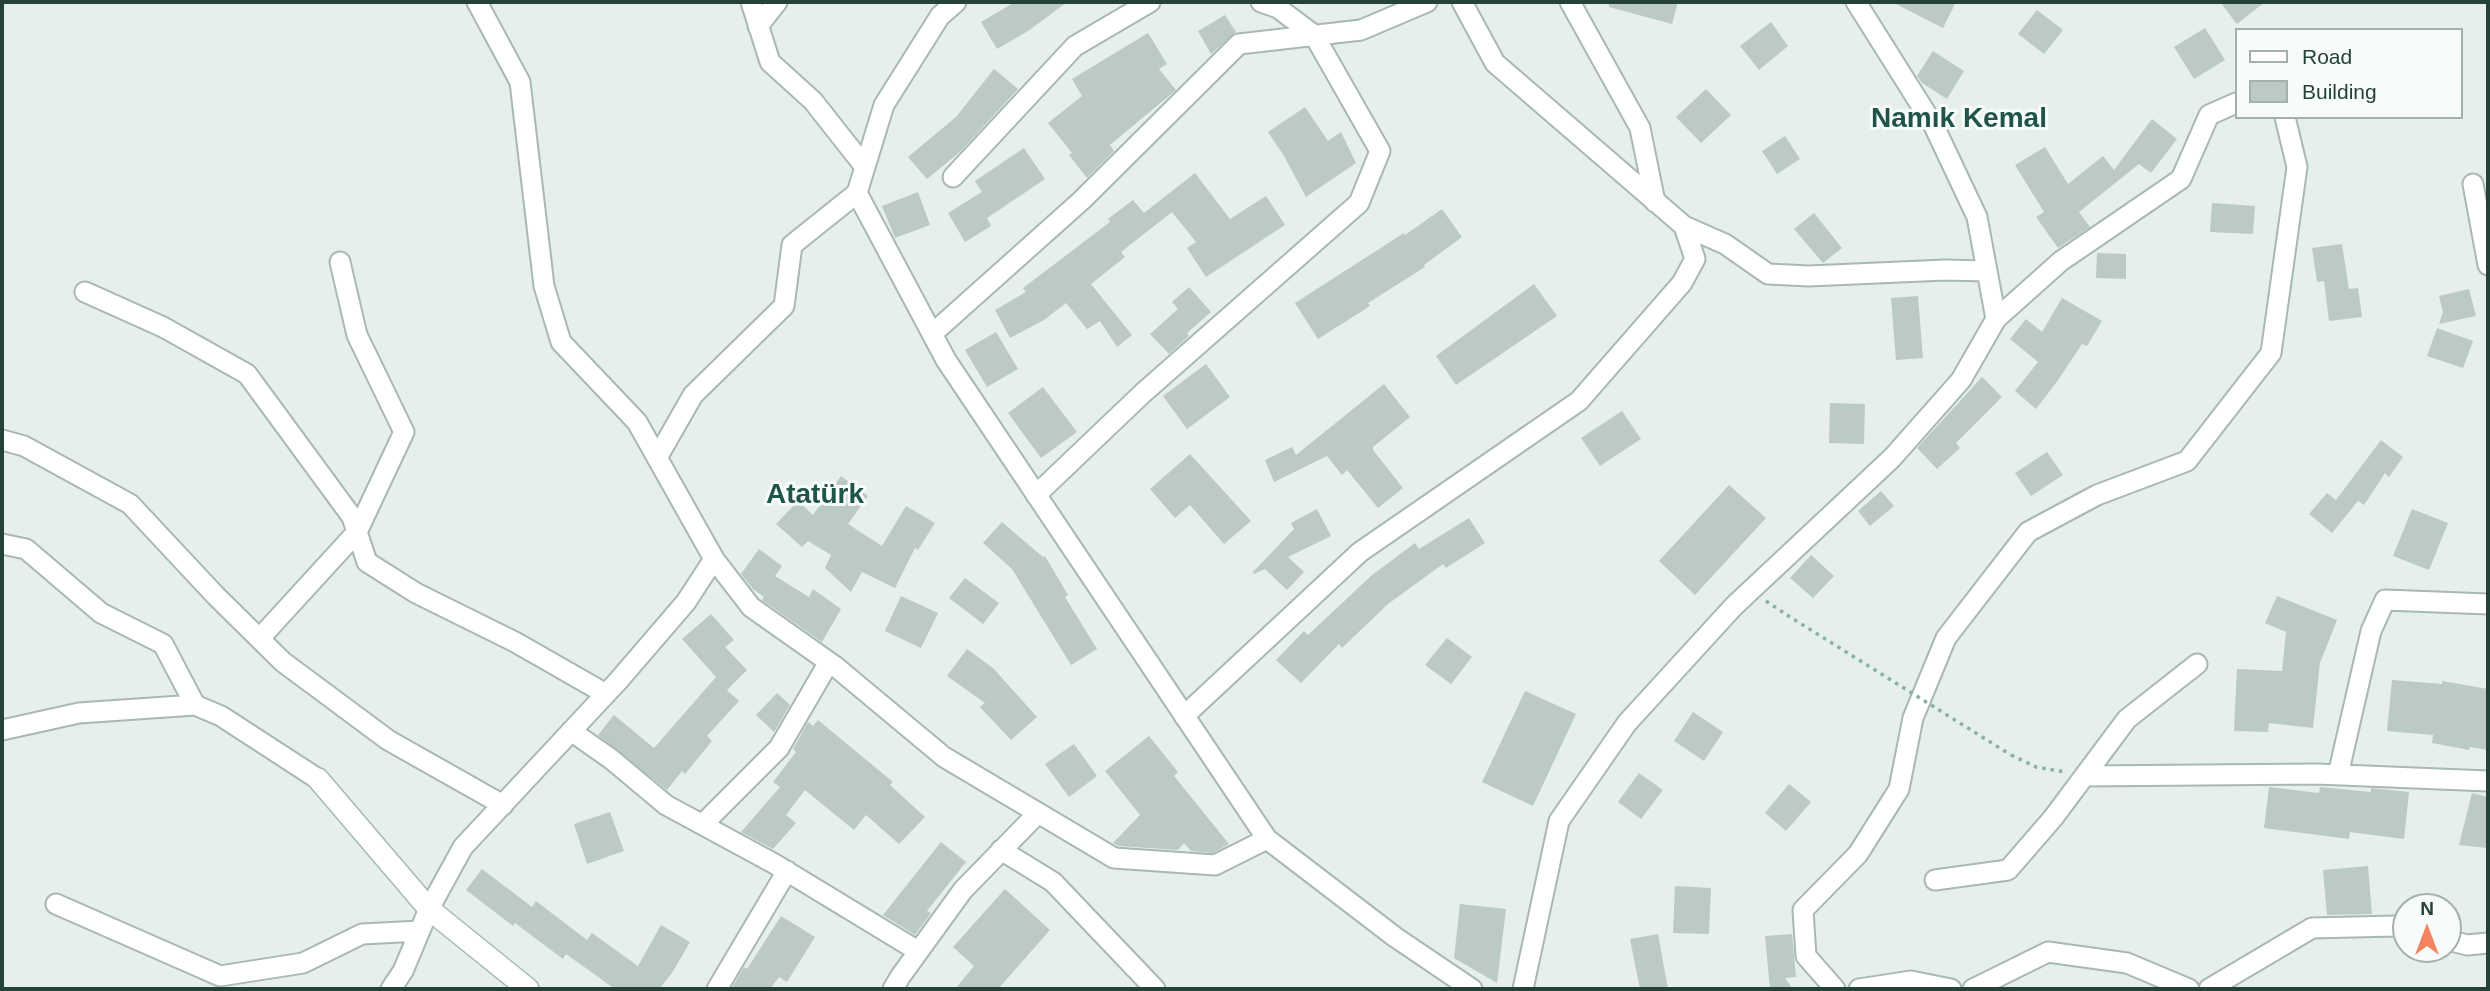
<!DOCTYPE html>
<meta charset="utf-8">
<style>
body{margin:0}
#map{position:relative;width:2490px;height:991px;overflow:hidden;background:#e6efeb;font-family:Helvetica,sans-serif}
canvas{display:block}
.frame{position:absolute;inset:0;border:4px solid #24423a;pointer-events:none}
.legend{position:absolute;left:2235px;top:28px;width:228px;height:91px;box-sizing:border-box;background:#f7fbf9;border:2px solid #a3b1ad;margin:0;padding:9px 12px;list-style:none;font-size:21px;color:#24423a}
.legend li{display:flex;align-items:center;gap:14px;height:35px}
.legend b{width:35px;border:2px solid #a3b1ad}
.north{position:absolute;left:2392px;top:893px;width:70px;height:70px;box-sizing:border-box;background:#f7fbf9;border:2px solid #a3b1ad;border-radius:50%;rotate:0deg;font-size:19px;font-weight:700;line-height:28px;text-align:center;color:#24423a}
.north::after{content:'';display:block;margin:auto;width:24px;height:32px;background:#f4845f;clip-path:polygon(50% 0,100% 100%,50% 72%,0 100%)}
</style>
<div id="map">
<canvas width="2490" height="991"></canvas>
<div class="frame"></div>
<ul class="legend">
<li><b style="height:9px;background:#fff"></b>Road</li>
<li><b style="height:19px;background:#bbcac4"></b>Building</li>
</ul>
<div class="north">N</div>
</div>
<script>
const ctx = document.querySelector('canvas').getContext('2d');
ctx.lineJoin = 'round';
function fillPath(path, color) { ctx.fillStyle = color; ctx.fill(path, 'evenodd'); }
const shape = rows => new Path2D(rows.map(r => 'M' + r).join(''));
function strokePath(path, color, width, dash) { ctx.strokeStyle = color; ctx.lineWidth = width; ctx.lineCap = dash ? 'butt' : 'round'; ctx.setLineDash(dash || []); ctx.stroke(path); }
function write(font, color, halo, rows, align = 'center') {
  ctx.font = font + ' Helvetica,sans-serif'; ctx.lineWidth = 6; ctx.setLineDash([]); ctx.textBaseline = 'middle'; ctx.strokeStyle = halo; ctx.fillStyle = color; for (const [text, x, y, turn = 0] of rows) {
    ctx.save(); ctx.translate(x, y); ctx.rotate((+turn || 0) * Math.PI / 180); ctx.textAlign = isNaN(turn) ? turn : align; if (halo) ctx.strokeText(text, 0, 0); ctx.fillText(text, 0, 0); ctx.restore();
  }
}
fillPath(shape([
 [1015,2,1067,2,1028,31,997,49,981,22],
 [1609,2,1678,2,1672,24,1609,7],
 [1892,2,1956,2,1943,28],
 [2220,2,2265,2,2237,24],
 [2037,10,2063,30,2044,54,2018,34],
 [1225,15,1236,32,1211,54,1198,31],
 [1771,22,1788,46,1759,70,1740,46],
 [2205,28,2225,60,2194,79,2174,47],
 [1148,33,1167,64,1159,69,1176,90,1110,145,1114,151,1087,178,1069,155,1072,153,1048,123,1082,96,1072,79],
 [1933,51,1964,71,1947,99,1922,83,1917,76],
 [994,69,1018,89,961,151,927,179,908,157,956,117],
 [1706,89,1731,115,1701,143,1676,117],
 [1305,107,1328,141,1341,132,1356,163,1306,197,1284,156,1268,132],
 [2152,119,2177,139,2151,173,2139,164,2079,212,2090,227,2058,248,2036,217,2044,212,2015,165,2045,147,2068,184,2103,156,2114,170],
 [1785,136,1800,159,1777,174,1762,151],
 [1024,148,1045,179,987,218,991,226,965,242,948,213,982,192,975,181],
 [1195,173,1230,219,1266,196,1285,225,1206,277,1187,248,1196,242,1172,212,1121,252,1125,257,1091,284,1132,335,1117,347,1100,321,1087,329,1066,303,1044,320,1010,338,995,310,1026,292,1023,288,1110,222,1108,219,1133,200,1144,213],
 [918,192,930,225,895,238,882,206],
 [2212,203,2255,206,2253,234,2210,232],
 [1442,209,1462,237,1424,265,1425,267,1368,303,1370,306,1318,339,1295,303,1404,233,1405,235],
 [1814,213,1842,248,1823,263,1794,229],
 [2342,244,2349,289,2358,288,2362,317,2329,321,2324,281,2317,282,2312,248],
 [2097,253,2126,254,2126,279,2096,278],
 [1534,284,1557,316,1456,385,1436,356],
 [1189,287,1211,312,1187,333,1189,336,1169,354,1150,334,1178,309,1172,302],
 [2469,289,2476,316,2439,324,2443,312,2439,296],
 [1918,296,1923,358,1896,360,1891,298],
 [2062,298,2102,321,2087,346,2082,344,2056,383,2036,409,2015,391,2038,362,2010,339,2026,319,2042,332],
 [2437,328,2473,341,2463,368,2427,356],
 [996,332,1018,369,987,387,965,350],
 [1206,364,1230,397,1187,429,1163,396],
 [1982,377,2002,397,1956,443,1960,448,1937,469,1917,448],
 [1384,384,1410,417,1373,447,1373,450,1403,488,1378,508,1347,470,1342,475,1327,456,1274,482,1265,460,1292,447,1296,455],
 [1043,387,1077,432,1041,458,1008,413],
 [1830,403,1865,404,1864,444,1829,443],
 [1622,411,1641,439,1600,466,1581,438],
 [2381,440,2403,457,2389,477,2385,473,2364,505,2358,501,2332,533,2309,514,2327,493,2336,500],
 [2047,452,2063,475,2031,496,2015,473],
 [1190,454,1251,521,1224,544,1190,505,1175,518,1150,489],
 [841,476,868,496,848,524,882,546,906,506,935,523,918,550,915,548,895,588,862,572,851,592,825,568,831,555,808,541,802,547,776,524,798,501,813,515],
 [1729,485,1766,518,1695,595,1659,561],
 [1881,491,1894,506,1870,526,1858,511],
 [1317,509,1331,536,1288,557,1304,572,1287,590,1265,569,1254,574,1253,572,1294,529,1291,523],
 [2412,509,2448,523,2429,570,2393,556],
 [1469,518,1485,543,1446,568,1443,564,1388,604,1342,648,1339,644,1301,683,1276,660,1304,631,1308,635,1372,575,1415,543,1419,549],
 [1002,522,1043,557,1045,556,1068,595,1065,597,1097,649,1071,665,1012,569,983,543],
 [759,549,782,566,775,576,809,597,813,589,841,609,822,642,762,600,764,597,753,589,741,574],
 [1811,555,1834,576,1813,598,1790,578],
 [965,578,999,603,983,624,949,598],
 [901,596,938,613,921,648,885,631],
 [2277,596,2337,620,2320,663,2313,728,2269,723,2268,732,2234,731,2237,669,2282,671,2286,632,2265,623],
 [711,614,734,640,725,647,747,670,727,690,739,701,707,736,712,741,685,774,682,771,667,790,598,735,614,715,654,748,716,677,682,639],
 [1447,638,1472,657,1451,684,1425,665],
 [967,649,993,668,1037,717,1011,740,980,707,985,703,947,676],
 [2392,680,2442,684,2442,681,2488,689,2488,750,2470,747,2469,750,2432,743,2433,735,2387,731],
 [1525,691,1576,714,1533,806,1482,782],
 [777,693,790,705,774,732,756,715],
 [1693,712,1723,732,1704,761,1674,741],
 [818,720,893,782,890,785,925,817,899,844,866,815,854,830,805,790,786,815,796,823,773,849,741,832,780,787,773,782,796,752,793,749,808,722,813,726],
 [1149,736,1178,772,1174,776,1229,844,1213,853,1191,851,1184,843,1178,850,1118,846,1113,843,1140,815,1105,771],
 [1074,744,1097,776,1069,797,1045,764],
 [1639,773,1663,790,1641,819,1618,802],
 [1789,784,1811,802,1786,831,1765,813],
 [2269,787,2319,793,2320,787,2371,792,2371,788,2409,792,2404,839,2350,832,2349,839,2264,828],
 [2472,793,2488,797,2488,848,2459,845],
 [610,812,624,851,587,864,574,824],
 [941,842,966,862,927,911,931,913,915,935,883,915],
 [2368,866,2372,914,2327,915,2323,870],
 [482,869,532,907,536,901,587,940,592,933,638,966,661,925,690,942,672,973,659,989,615,989,566,954,563,959,515,923,513,926,466,890],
 [1675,886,1711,888,1709,934,1673,933],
 [1005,889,1050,930,998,989,955,989,974,966,953,947],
 [1460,904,1506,909,1497,983,1454,958],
 [781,916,815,937,787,982,779,977,770,989,731,989,744,967,747,969],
 [1658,934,1668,989,1640,989,1630,939],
 [1792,934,1796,977,1785,978,1793,989,1770,989,1765,936]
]), '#bbcac4');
const minor = shape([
 [477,2,520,82,544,286,561,342,637,422,714,559,751,607,836,667,944,757,1114,858,1215,865,1267,839],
 [751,2,770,62,813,101,865,167],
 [1570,2,1640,128,1655,202],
 [758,26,777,2],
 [953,177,1075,46,1150,2],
 [2473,184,2488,265],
 [857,193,946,360,1267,839,1395,937,1472,989],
 [1684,226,1725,244,1768,274,1809,276,1945,270,1987,271],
 [85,292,163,327,247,374,352,517,367,562,416,593,515,642,606,694],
 [1996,319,2061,261,2181,179,2209,115,2236,103],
 [932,334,1082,200,1239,44,1361,30,1427,2],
 [2,440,24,446,130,504,216,596,283,662,388,740,503,805],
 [657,458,693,395,784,306,792,245,857,193,884,105,940,16,956,2],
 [1036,495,1143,393,1359,203,1380,151,1314,35,1278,8,1261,2],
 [2,544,26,549,101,613,163,644,195,705],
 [260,638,357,532,404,432,357,335,340,262],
 [1184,716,1360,552,1579,401,1682,283,1695,259,1684,226,1495,63,1462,2],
 [2,730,79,713,195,705,221,716,318,779],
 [571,731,611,759,666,805,773,863,918,951],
 [2338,775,2371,631,2385,600,2488,604],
 [2085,776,2317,774,2488,781],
 [703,824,779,748,829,662],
 [1001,850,1053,882,1155,989],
 [1935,880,2008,870,2053,818,2127,719,2197,664],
 [56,904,220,976,303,963,362,934,420,931],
 [2448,940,2467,945,2488,943],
 [391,989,403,971,429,909,463,847,619,680,686,602,714,559],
 [717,989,787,871],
 [893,989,900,977,963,890,1038,813],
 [1523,989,1559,821,1627,723,1734,606,1892,458,1961,380,1996,319,1977,217,1934,126,1856,2],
 [1835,989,1806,956,1803,910,1858,854,1899,789,1913,718,1946,638,2028,532,2097,495,2187,461,2271,353,2297,167,2285,117],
 [1859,989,1911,981,1951,989],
 [1973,989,2048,952,2127,963,2189,989],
 [2209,989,2312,928,2395,926,2406,929]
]);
const secondary = shape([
 [318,779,429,909,528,989]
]);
strokePath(minor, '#a8b8b2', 23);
strokePath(secondary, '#a4bbb3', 24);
strokePath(shape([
 [1766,601,1787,615],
 [2011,755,2036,767,2065,772]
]), '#86b3a5', 3.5, [3.5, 5]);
strokePath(minor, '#fff', 19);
strokePath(secondary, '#fff', 21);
strokePath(shape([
 [1787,615,2011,755]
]), '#86b3a5', 3.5, [3.5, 5]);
write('bold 28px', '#1f5548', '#f7fbf9', [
 ["Namık Kemal",1959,119],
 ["Atatürk",815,495]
]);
</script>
